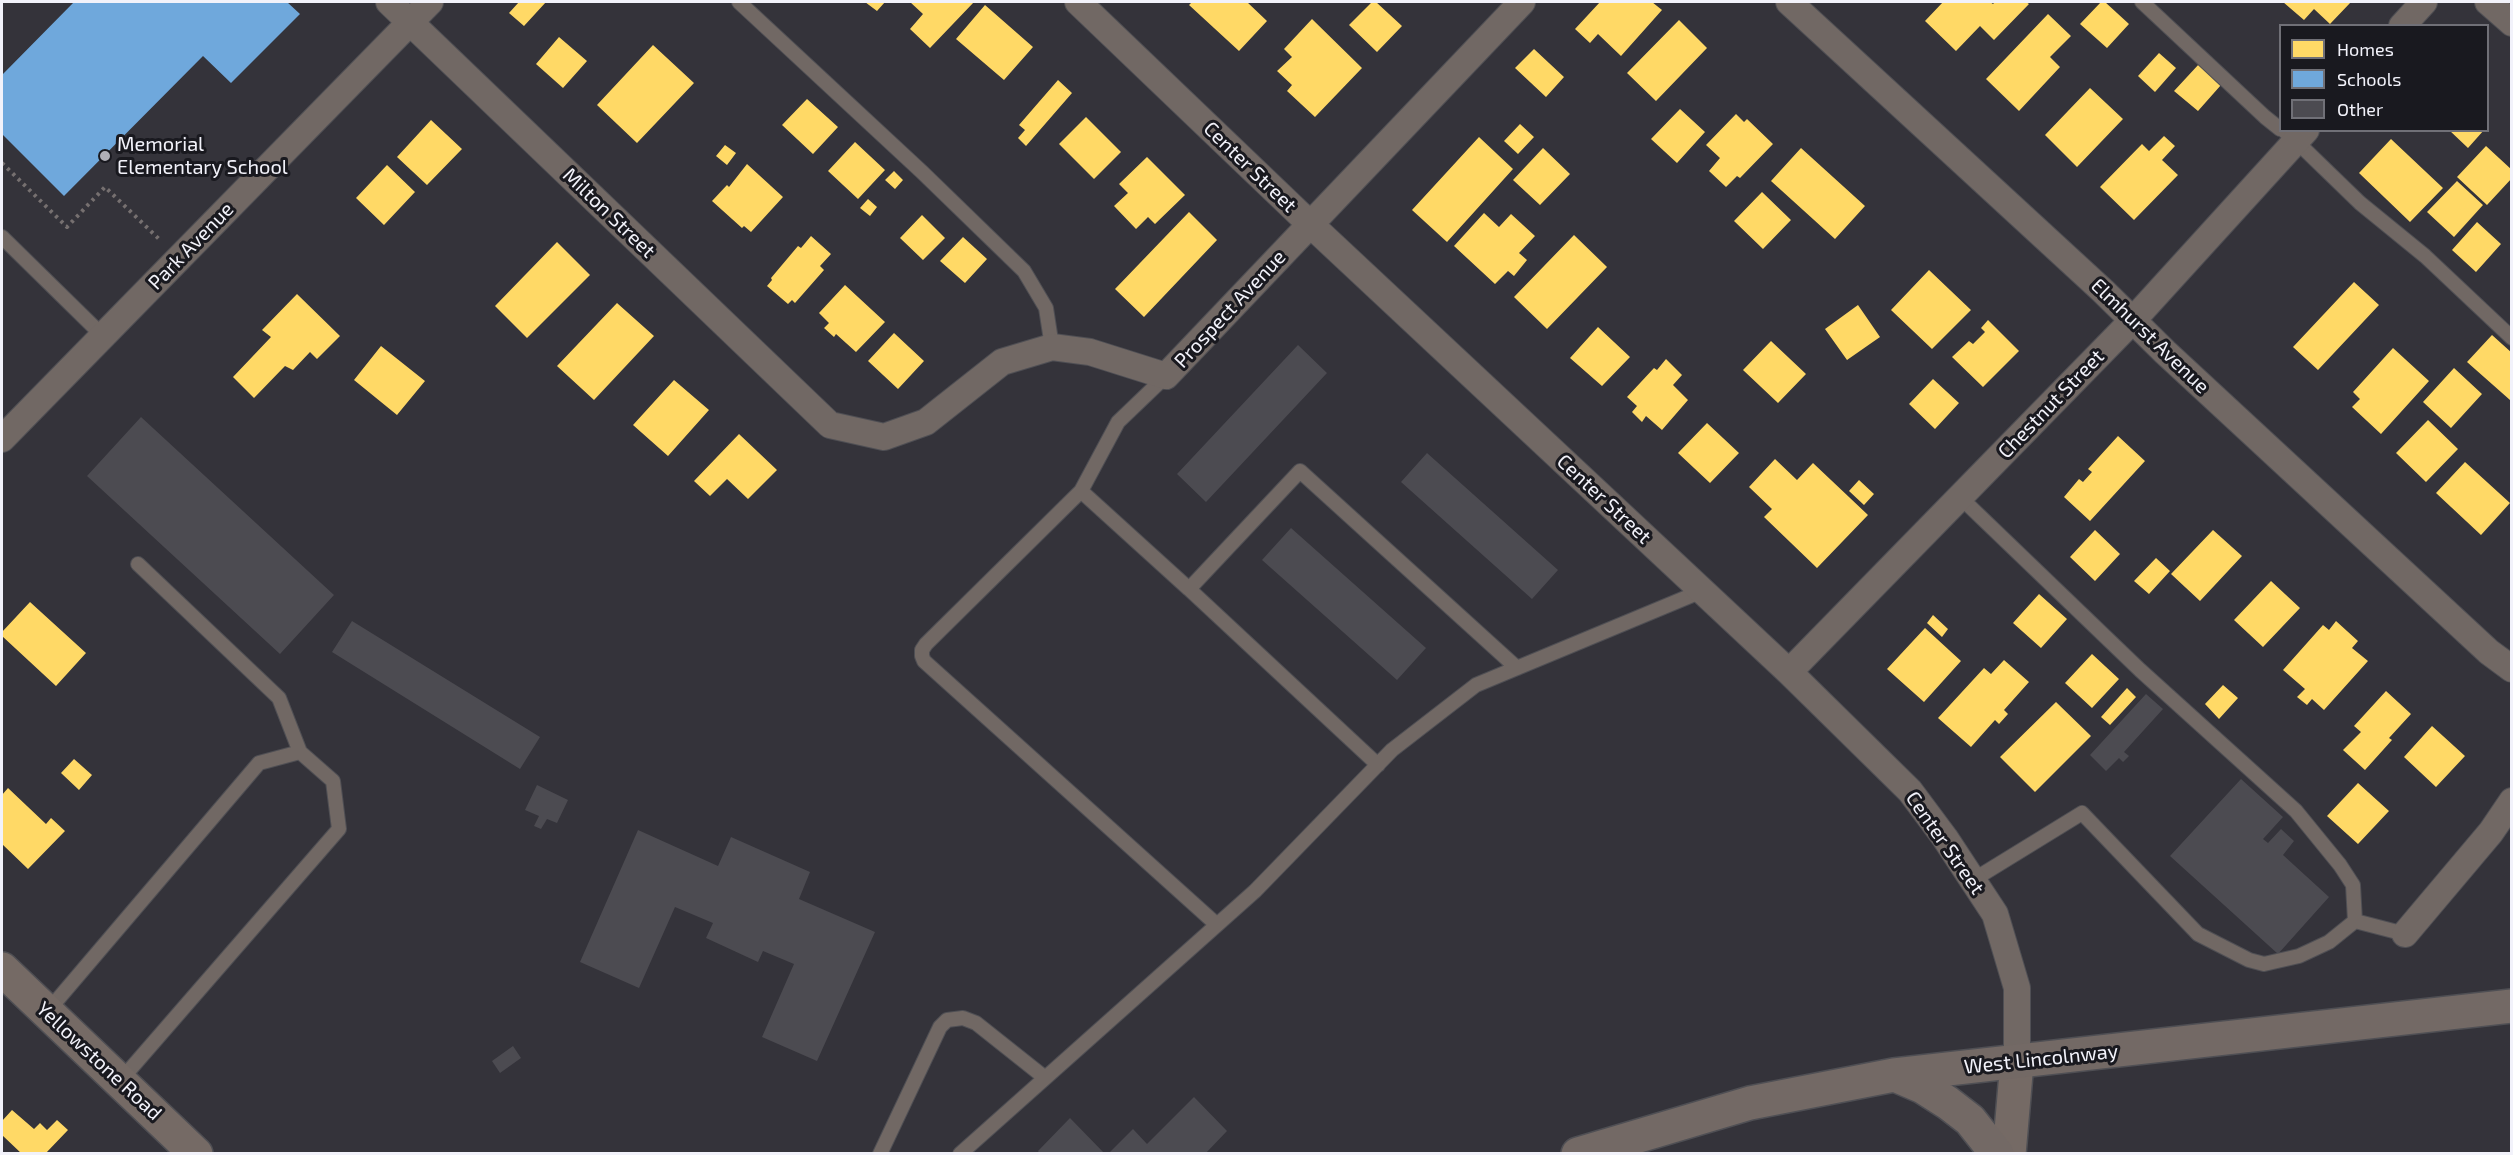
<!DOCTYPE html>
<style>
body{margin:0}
#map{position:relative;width:2513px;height:1155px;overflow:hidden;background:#34333a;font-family:"Exo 2",sans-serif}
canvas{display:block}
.frame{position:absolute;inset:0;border:3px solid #f2f2fa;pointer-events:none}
.legend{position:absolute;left:2279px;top:24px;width:210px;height:108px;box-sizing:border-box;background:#19191f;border:2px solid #707077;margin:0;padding:8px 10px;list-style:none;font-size:18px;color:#f2f2fa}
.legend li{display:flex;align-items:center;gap:12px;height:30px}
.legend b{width:30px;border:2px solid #707077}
</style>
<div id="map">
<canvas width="2513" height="1155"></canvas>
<div class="frame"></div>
<ul class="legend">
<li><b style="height:16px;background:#ffd966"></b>Homes</li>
<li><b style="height:16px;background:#6fa8dc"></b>Schools</li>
<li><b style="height:16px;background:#4c4b51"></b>Other</li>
</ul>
</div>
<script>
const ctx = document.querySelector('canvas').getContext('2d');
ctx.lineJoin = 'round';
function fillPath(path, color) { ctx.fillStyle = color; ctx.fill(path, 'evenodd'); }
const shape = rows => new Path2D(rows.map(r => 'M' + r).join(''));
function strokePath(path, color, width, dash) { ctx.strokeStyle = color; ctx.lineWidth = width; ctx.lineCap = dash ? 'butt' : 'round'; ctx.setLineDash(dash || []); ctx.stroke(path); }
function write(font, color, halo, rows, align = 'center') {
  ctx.font = font + ' "Exo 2",sans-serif'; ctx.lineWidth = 6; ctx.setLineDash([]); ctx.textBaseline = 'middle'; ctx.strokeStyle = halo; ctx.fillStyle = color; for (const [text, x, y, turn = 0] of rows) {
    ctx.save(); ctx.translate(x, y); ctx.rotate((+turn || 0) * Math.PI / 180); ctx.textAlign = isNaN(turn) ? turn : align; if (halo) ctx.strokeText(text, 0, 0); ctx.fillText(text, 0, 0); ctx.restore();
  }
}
fillPath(shape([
 [519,2,546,2,524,26,509,13],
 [865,2,885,2,877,11],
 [910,2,974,2,930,48,910,29,923,14],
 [1192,2,1247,2,1267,21,1239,51,1189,5],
 [1372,2,1376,2,1402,26,1377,52,1349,25],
 [1600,2,1652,2,1662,10,1621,56,1598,34,1590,43,1575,29],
 [1943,2,1990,2,1993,4,1995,2,2026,2,2029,4,1994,40,1980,26,1956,51,1925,21],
 [2101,2,2105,2,2129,24,2107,48,2080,24],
 [2283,2,2351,2,2330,24,2314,9,2304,20],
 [985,5,1033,47,1004,80,956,39],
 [2048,14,2071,36,2050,57,2060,67,2019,111,1986,79],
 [1312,19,1362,68,1315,117,1287,91,1292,85,1277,71,1292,57,1284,49],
 [1679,20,1707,48,1656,101,1627,73],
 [559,37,587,61,563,88,536,64],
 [653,45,694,83,637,143,597,105],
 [1534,49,1564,77,1546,97,1515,68],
 [2159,53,2176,68,2155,92,2138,76],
 [2199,64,2221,85,2198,111,2174,91],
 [1058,80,1072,93,1026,146,1018,138,1025,130,1019,125],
 [2090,88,2123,119,2077,167,2045,135],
 [807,99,838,127,813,154,782,125],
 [1680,109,1705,132,1677,163,1651,139],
 [1736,114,1744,122,1747,119,1773,144,1740,178,1737,176,1726,187,1709,171,1720,158,1706,145],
 [1086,117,1121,152,1094,179,1059,144],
 [431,120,462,149,427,185,397,157],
 [1520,124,1534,137,1518,154,1504,141],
 [2449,130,2484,130,2468,148],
 [2164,136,2175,146,2162,160,2178,175,2134,220,2100,187,2142,144,2149,151],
 [1479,137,1513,169,1447,242,1412,210],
 [2391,139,2443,188,2410,222,2359,173],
 [855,142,885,170,858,199,828,171],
 [725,145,736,153,727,165,716,156],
 [2486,146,2512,170,2512,178,2487,205,2457,177],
 [1543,148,1570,174,1540,205,1513,180],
 [1801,148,1865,206,1835,239,1771,181],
 [1147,157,1185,195,1155,224,1148,217,1136,229,1114,206,1128,193,1119,184],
 [747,164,783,197,751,232,744,226,742,228,712,201,727,185,729,187],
 [387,165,415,192,384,225,356,198],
 [894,171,903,180,895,189,885,180],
 [2457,181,2483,205,2454,237,2427,212],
 [1762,192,1791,220,1763,249,1734,221],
 [868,199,877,207,870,216,860,208],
 [1189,212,1217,240,1144,317,1115,289],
 [1484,213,1499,227,1511,214,1535,236,1519,253,1527,260,1514,276,1508,271,1495,284,1454,246],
 [922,215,945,238,923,260,900,238],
 [2477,222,2501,244,2476,272,2452,250],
 [1574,235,1607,267,1547,329,1514,297],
 [811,236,831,254,820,266,824,270,795,303,792,300,788,304,767,286,772,280,771,278,798,246,801,248],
 [963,237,987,259,965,283,940,261],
 [557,242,590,275,527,338,495,306],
 [1929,270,1971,310,1932,349,1891,310],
 [2354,282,2379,305,2318,370,2293,347],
 [845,285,885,322,856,352,836,334,834,337,824,328,829,323,819,313],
 [297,294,340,336,317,359,310,352,293,370,285,366,254,398,233,377,271,337,262,330],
 [617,303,654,336,594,400,557,366],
 [1858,305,1880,337,1847,360,1825,329],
 [1988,320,2019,351,1983,387,1952,357,1969,341,1973,344,1985,332,1981,328],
 [1598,327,1630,357,1602,386,1570,358],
 [894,333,924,361,898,389,868,361],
 [2492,335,2512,353,2510,400,2467,362],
 [1771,341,1806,374,1778,403,1743,370],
 [381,346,425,381,397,415,354,380],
 [2393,348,2429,381,2381,434,2352,407,2360,399,2353,392],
 [1666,359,1682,375,1673,385,1688,400,1662,430,1646,416,1642,422,1632,412,1637,406,1627,397,1654,368,1657,370],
 [2454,368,2482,394,2451,428,2423,402],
 [1933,379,1959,403,1935,429,1909,404],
 [674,380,709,410,668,456,633,425],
 [2428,420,2458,449,2426,482,2396,453],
 [1707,423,1739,453,1710,483,1678,453],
 [739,434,777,470,748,499,727,479,710,496,694,481],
 [2118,436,2145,461,2090,521,2064,497,2079,479,2083,482,2092,472,2088,469],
 [1775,459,1797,480,1813,463,1868,515,1817,568,1764,517,1772,509,1749,487],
 [2465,462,2510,503,2481,535,2436,493],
 [1859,480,1874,494,1864,505,1849,491],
 [2095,530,2120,554,2095,581,2070,557],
 [2213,530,2242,556,2200,601,2171,574],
 [2156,558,2170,571,2149,594,2134,581],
 [2271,581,2300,608,2263,647,2234,620],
 [2039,594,2067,619,2041,648,2013,623],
 [30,602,86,653,56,686,2,636,2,632],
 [1933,615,1948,629,1942,637,1927,623],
 [2336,621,2358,641,2352,648,2368,661,2324,710,2312,699,2307,705,2297,697,2305,689,2283,670,2323,625,2329,630],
 [1925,628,1961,661,1924,702,1887,669],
 [2092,654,2119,679,2092,708,2065,683],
 [2004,660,2029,682,2004,710,2008,714,1999,724,1995,720,1971,747,1938,718,1984,668,1991,674],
 [2223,685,2238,698,2219,719,2205,704],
 [2127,688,2136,697,2110,725,2101,717],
 [2386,691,2411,714,2389,738,2392,740,2365,770,2343,750,2361,732,2354,726],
 [2056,702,2091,736,2035,792,2000,757],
 [2432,726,2465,756,2436,787,2404,757],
 [74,759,92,775,79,790,61,773],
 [2358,783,2389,811,2358,844,2327,816],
 [8,788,46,824,51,818,65,831,28,869,2,844,2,795],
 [12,1110,34,1129,40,1123,47,1130,57,1120,68,1130,45,1154,22,1154,2,1135,2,1121]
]), '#ffd966');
fillPath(shape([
 [74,2,287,2,300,14,231,83,203,56,64,196,2,134,2,75]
]), '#6fa8dc');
fillPath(shape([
 [1298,345,1327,373,1206,502,1177,474],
 [141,417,334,595,280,654,87,476],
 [1427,453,1558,570,1532,599,1401,482],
 [1291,528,1426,648,1397,680,1262,560],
 [352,621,540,737,520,769,332,652],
 [2146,694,2163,709,2124,752,2129,756,2123,762,2119,758,2106,771,2090,755],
 [2241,779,2283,817,2263,839,2268,843,2281,829,2294,841,2283,855,2329,897,2278,954,2170,856],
 [537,785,568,800,557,823,547,819,541,829,534,826,539,816,525,810],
 [638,830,718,866,731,837,810,872,799,899,875,932,817,1061,762,1037,794,964,763,951,758,962,706,938,713,923,675,907,639,988,580,962],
 [513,1046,521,1058,500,1073,492,1061],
 [1194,1097,1227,1131,1205,1154,1108,1154,1133,1129,1147,1144],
 [1070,1118,1105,1154,1040,1154,1038,1151]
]), '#4c4b51');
const lane = shape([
 [739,2,922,172,1024,271,1046,308,1052,347],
 [2142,2,2265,117,2280,129],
 [2283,130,2296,141,2360,203,2425,256,2512,338],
 [2,237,103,336],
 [1166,376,1118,422,1081,491,1189,589,1300,471,1517,668],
 [1081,491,926,644,922,650,922,656,924,661,1216,924],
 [1960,497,2140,670,2296,811,2340,865,2353,885,2355,921],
 [138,564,279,698,300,752],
 [1189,589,1378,765],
 [1973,880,2082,813,2198,934,2249,960,2264,964,2299,956,2329,942,2355,921,2405,934],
 [47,1012,259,763,300,752,333,781,339,829,120,1081],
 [880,1154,940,1027,947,1020,963,1018,976,1023,1044,1077],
 [960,1154,1255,891,1392,750,1476,685,1702,591]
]);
const street = shape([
 [389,2,830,425,884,437,926,422,1002,362,1052,347,1090,352,1166,376,1522,2],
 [1078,2,1310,224,1789,672,1910,791,1945,838,1995,914,2017,988,2017,1062],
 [1789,2,2103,291,2165,352,2489,652,2512,669],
 [2488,2,2512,23],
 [2402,26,2424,2],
 [2,439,430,2],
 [1789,672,2134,319,2306,130],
 [2405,934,2491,832,2512,801]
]);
const secondary = shape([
 [2,969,196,1154],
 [2009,1154,2017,1062]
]);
const primary = shape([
 [1895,1075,1923,1087,1948,1103,1970,1120,1997,1154],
 [1578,1154,1750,1103,1894,1075,2512,1006]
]);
strokePath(lane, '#4f4f54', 16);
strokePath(street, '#4f4f54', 28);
strokePath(secondary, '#4f4f54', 36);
strokePath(primary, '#4f4f54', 36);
strokePath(shape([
 [2,163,67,227,105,187,159,239]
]), '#767070', 4, [3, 4.5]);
strokePath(lane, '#716864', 14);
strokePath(street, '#716864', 26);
strokePath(secondary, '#756a65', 33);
strokePath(primary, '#736965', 33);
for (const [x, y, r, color] of [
 [105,156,6,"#b0afb7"]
]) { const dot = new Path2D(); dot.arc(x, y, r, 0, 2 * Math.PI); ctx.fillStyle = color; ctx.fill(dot); strokePath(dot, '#19191f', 2); }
write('20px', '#f2f2fa', '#19191f', [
 ["Memorial",117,144],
 ["Elementary School",117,167]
], 'left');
write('20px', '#f2f2fa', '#19191f', [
 ["Center Street",1250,167,44],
 ["Milton Street",609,213,44],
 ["Park Avenue",191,246,-46],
 ["Prospect Avenue",1230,309,-47],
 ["Elmhurst Avenue",2150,336,44],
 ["Chestnut Street",2051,404,-46],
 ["Center Street",1604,499,43],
 ["Center Street",1945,843,55],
 ["West Lincolnway",2041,1059,-6],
 ["Yellowstone Road",99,1061,43]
]);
</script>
